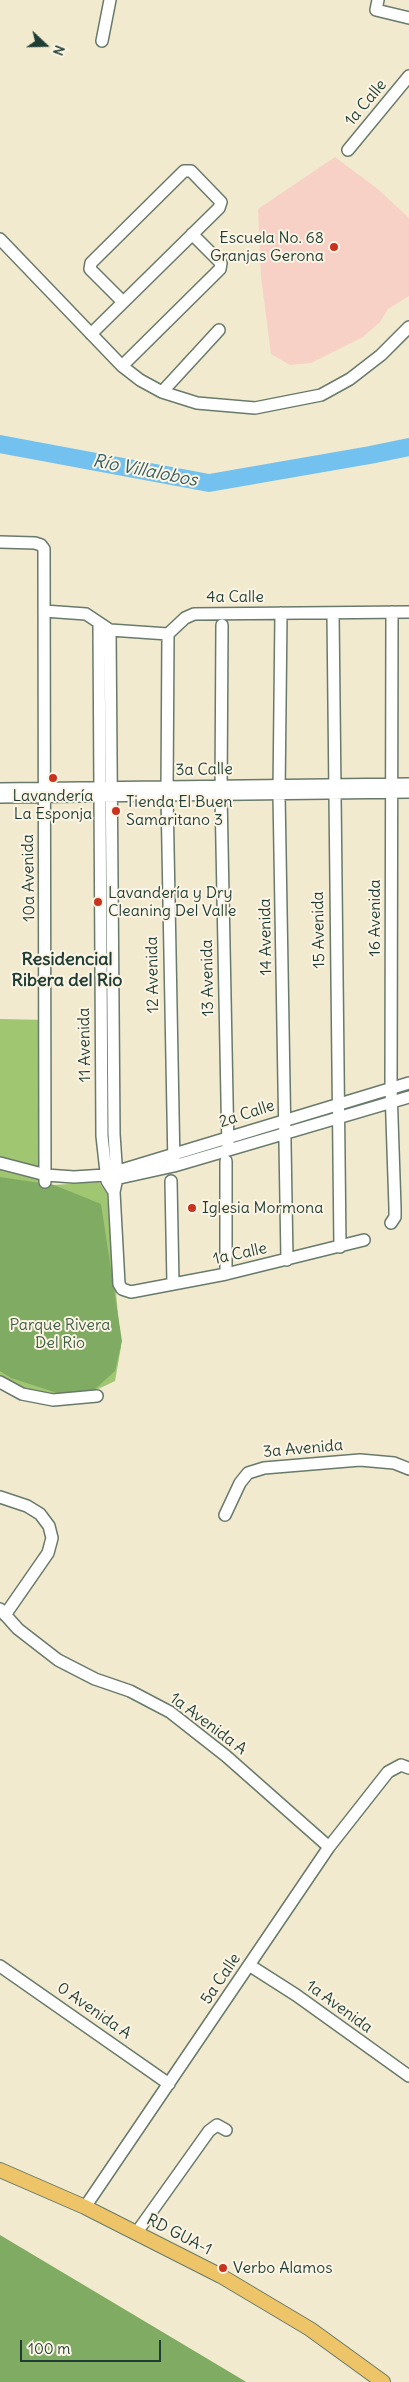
<!DOCTYPE html>
<meta charset="utf-8">
<style>
body{margin:0}
#map{position:relative;width:409px;height:2382px;overflow:hidden;background:#f1eacf;font-family:Delius,sans-serif}
canvas{display:block}
.north{position:absolute;left:20px;top:20px;width:50px;height:50px;-webkit-text-stroke:4px #fcf5e5;paint-order:stroke;rotate:111deg;font-size:14px;font-weight:700;line-height:20px;text-align:center;color:#1f3d34}
.north::after{content:'';display:block;margin:auto;width:18px;height:22px;background:#1f3d34;clip-path:polygon(50% 0,100% 100%,50% 72%,0 100%)}
.scale{position:absolute;left:20px;top:2340px;width:141px;height:22px;box-sizing:border-box;border:2px solid #1f3d34;border-top:0;padding-left:6px;font-size:15px;line-height:18px;white-space:nowrap;color:#1f3d34;-webkit-text-stroke:4px #fcf5e5;paint-order:stroke}
</style>
<div id="map">
<canvas width="409" height="2382"></canvas>
<div class="north">N</div>
<div class="scale">100 m</div>
</div>
<script>
const ctx = document.querySelector('canvas').getContext('2d');
ctx.lineJoin = 'round';
function fillPath(path, color) { ctx.fillStyle = color; ctx.fill(path, 'evenodd'); }
const shape = rows => new Path2D(rows.map(r => 'M' + r).join(''));
function strokePath(path, color, width, dash) { ctx.strokeStyle = color; ctx.lineWidth = width; ctx.lineCap = dash ? 'butt' : 'round'; ctx.setLineDash(dash || []); ctx.stroke(path); }
function write(font, color, halo, rows, align = 'center') {
  ctx.font = font + ' Delius,sans-serif'; ctx.lineWidth = 4; ctx.setLineDash([]); ctx.textBaseline = 'middle'; ctx.strokeStyle = halo; ctx.fillStyle = color; for (const [text, x, y, turn = 0] of rows) {
    ctx.save(); ctx.translate(x, y); ctx.rotate((+turn || 0) * Math.PI / 180); ctx.textAlign = isNaN(turn) ? turn : align; if (halo) ctx.strokeText(text, 0, 0); ctx.fillText(text, 0, 0); ctx.restore();
  }
}
fillPath(shape([
 [335,157,379,190,409,218,409,296,388,309,380,322,363,337,311,363,290,365,271,354,261,277,258,209]
]), '#f7d1c6');
fillPath(shape([
 [0,1019,47,1020,43,1183,54,1185,99,1182,107,1194,121,1347,115,1381,92,1392,36,1398,0,1382]
]), '#a0c671');
fillPath(shape([
 [0,1177,54,1185,101,1204,122,1341,115,1371,82,1401,11,1378,0,1371],
 [0,2235,243,2380,246,2382,0,2382]
]), '#80ab63');
strokePath(shape([
 [0,444,209,483,370,455,409,447]
]), '#73c1ee', 18);
const minor = shape([
 [378,0,376,10,409,18],
 [102,41,110,0],
 [348,150,409,76],
 [0,239,122,366,140,380,162,392,197,403,255,408,321,395,350,379,381,355,409,327],
 [91,334,219,208,221,202,191,171,184,171,91,263,90,269,123,302],
 [122,366,220,269,221,263,192,234],
 [162,392,219,330],
 [0,542,35,543,41,545,44,549,45,1182],
 [44,611,86,614,110,630,168,634,185,618,194,614,409,612],
 [281,613,279,794,287,1260],
 [333,613,340,1247],
 [99,624,102,1136,107,1181,114,1192],
 [222,625,221,794,228,1150],
 [110,630,114,1134,117,1178,114,1192,119,1284,122,1289,131,1292,226,1274,364,1240],
 [168,634,167,795,174,1166],
 [0,789,409,784],
 [0,797,409,792],
 [0,1163,46,1175,74,1177,105,1175,409,1083],
 [115,1179,174,1166,409,1097],
 [171,1181,173,1284],
 [391,1223,395,1217,395,1208,391,1089,392,612],
 [226,1274,226,1161],
 [0,1382,22,1394,53,1400,97,1396],
 [0,1497,27,1506,40,1514,49,1526,52,1538,48,1553,5,1615],
 [225,1515,240,1483,248,1473,264,1468,360,1460,394,1463,409,1469],
 [0,1609,18,1629,58,1660,95,1679,130,1691,170,1712,226,1756,329,1847],
 [249,1965,296,1995,409,2076],
 [0,1966,169,2084],
 [85,2207,329,1847,388,1772,401,1765,409,1768],
 [137,2232,209,2131,217,2125,226,2130]
]);
const major = shape([
 [0,2170,85,2207,221,2276,310,2329,383,2382]
]);
strokePath(minor, '#687a6a', 14);
strokePath(major, '#687a6a', 16);
strokePath(minor, '#fff', 11);
strokePath(major, '#eec469', 14);
for (const [x, y, r, color] of [
 [334,247,5,"#c8321e"],
 [53,778,5,"#c8321e"],
 [116,811,5,"#c8321e"],
 [98,902,5,"#c8321e"],
 [192,1208,5,"#c8321e"],
 [223,2268,5,"#c8321e"]
]) { const dot = new Path2D(); dot.arc(x, y, r, 0, 2 * Math.PI); ctx.fillStyle = color; ctx.fill(dot); strokePath(dot, '#fcf5e5', 2); }
write('16px', '#1f3d34', '#fcf5e5', [
 ["1a Calle",366,103,-50],
 ["4a Calle",235,597],
 ["3a Calle",204,770,-1],
 ["10a Avenida",29,878,-91],
 ["16 Avenida",375,918,-90],
 ["15 Avenida",319,930,-91],
 ["14 Avenida",266,937,-91],
 ["12 Avenida",153,975,-91],
 ["13 Avenida",208,978,-91],
 ["11 Avenida",85,1045,-91],
 ["2a Calle",247,1114,-18],
 ["1a Calle",240,1254,-12],
 ["3a Avenida",303,1449,-5],
 ["1a Avenida A",208,1724,37],
 ["5a Calle",221,1979,-56],
 ["1a Avenida",339,2007,36],
 ["0 Avenida A",94,2011,35],
 ["RD GUA-1",179,2235,27]
]);
write('16px', '#1f3d34', '#fcf5e5', [
 ["Escuela No. 68",324,238,"right"],
 ["Granjas Gerona",324,256,"right"],
 ["Lavandería",53,796,"center"],
 ["La Esponja",53,814,"center"],
 ["Tienda El Buen",126,802],
 ["Samaritano 3",126,820],
 ["Lavandería y Dry",108,893],
 ["Cleaning Del Valle",108,911],
 ["Iglesia Mormona",202,1208],
 ["Verbo Alamos",233,2268]
], 'left');
write('16px', '#3f5f43', '#fcf5e5', [
 ["Parque Rivera",60,1325],
 ["Del Rio",60,1343]
]);
write('italic 18px', '#345e62', '#fcf5e5', [
 ["Río Villalobos",145,471,11]
]);
write('bold 18px', '#1f3d34', '#fcf5e5', [
 ["Residencial",67,960],
 ["Ribera del Rio",67,981]
]);
</script>
